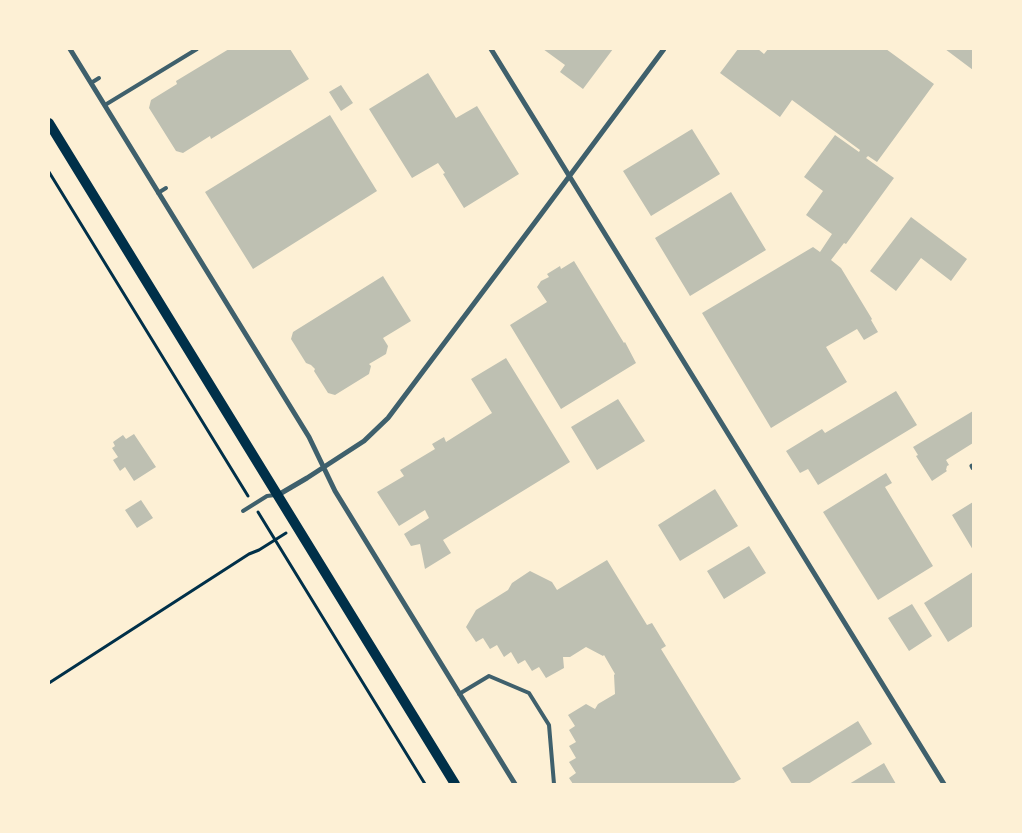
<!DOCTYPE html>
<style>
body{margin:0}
#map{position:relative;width:1022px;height:833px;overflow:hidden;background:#fdf0d5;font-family:"Fira Sans Condensed",sans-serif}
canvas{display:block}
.frame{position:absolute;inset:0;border:50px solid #fdf0d5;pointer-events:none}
</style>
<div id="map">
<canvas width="1022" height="833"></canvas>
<div class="frame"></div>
</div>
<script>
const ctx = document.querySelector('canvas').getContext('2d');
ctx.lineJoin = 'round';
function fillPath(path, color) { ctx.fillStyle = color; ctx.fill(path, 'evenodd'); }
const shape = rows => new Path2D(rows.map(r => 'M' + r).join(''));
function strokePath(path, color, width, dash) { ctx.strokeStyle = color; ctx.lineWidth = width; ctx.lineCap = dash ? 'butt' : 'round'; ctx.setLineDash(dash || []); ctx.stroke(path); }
fillPath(shape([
 [229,49,290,49,309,79,211,139,210,136,183,153,176,151,149,108,151,100,177,84,176,81],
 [543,49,613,49,583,89,560,72,565,65],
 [738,49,758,49,764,54,768,49,886,49,934,84,877,162,868,156,866,158,894,178,846,244,844,243,831,260,841,268,872,319,871,320,878,332,864,340,857,329,826,347,847,382,771,428,702,313,813,247,820,252,832,234,806,215,823,191,804,177,835,135,859,152,860,150,792,100,780,117,720,73],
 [945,49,973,49,973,70],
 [428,73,456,118,477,106,519,174,464,208,443,174,445,173,438,163,412,178,369,109],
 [341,85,353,103,341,111,329,92],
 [330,115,377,191,253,269,205,192],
 [692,129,720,174,651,216,623,171],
 [731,192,766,250,690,296,655,238],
 [911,217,967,259,951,281,921,258,896,291,870,271],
 [574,261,624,343,625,342,636,363,561,409,510,325,547,302,537,287,541,281,549,277,547,274,560,266,561,269],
 [383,276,411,321,383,338,388,346,386,354,369,364,371,366,369,374,335,395,328,393,314,371,315,369,311,365,306,363,291,339,293,332],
 [506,358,570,462,443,540,451,553,425,569,420,544,411,546,404,534,429,518,425,510,399,526,377,492,404,476,400,470,435,449,432,444,444,437,446,442,492,413,471,379],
 [896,391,917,425,818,485,808,469,800,473,786,451,822,429,825,433],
 [618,399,645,441,597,470,571,427],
 [973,411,973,443,946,460,949,465,947,466,946,470,947,471,932,481,916,456,918,455,913,447],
 [134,434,156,467,134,481,125,467,120,471,113,460,118,457,112,448,115,446,113,442,123,435,126,439],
 [886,473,892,483,885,487,933,566,878,600,823,512],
 [715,489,738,526,680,561,658,525],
 [141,500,153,518,137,528,125,510],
 [973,502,973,550,952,515],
 [749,546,766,573,724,599,707,571],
 [607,560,647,625,652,623,666,646,661,649,741,779,732,784,573,784,569,778,576,773,569,762,576,758,569,746,576,742,569,730,575,726,568,715,586,704,595,709,598,704,615,694,614,675,615,674,604,655,603,656,586,647,570,657,563,657,564,668,546,678,539,667,532,671,525,660,518,664,511,652,504,657,497,645,490,649,483,638,476,642,466,627,476,610,508,590,512,583,530,571,552,582,557,590],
 [973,572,973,626,948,642,924,603],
 [912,604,932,636,909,651,888,618],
 [858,721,872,744,808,784,792,784,782,768],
 [884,763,896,784,849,784]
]), '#bec0b2');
strokePath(shape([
 [49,172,248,496],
 [258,512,425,784],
 [49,683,249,554,259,550,286,533]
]), '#003049', 3);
strokePath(shape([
 [91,83,99,78],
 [105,105,197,49],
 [158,193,166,188],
 [243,511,267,496,275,495],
 [459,694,489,676,529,693,549,725,554,784]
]), '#3f606c', 4);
strokePath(shape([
 [70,49,309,437,335,491,515,784],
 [491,49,944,784],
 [972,466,973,468],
 [278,495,307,478,364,441,388,418,539,217,664,49]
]), '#3f606c', 5);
strokePath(shape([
 [49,123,455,784]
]), '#003049', 10);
</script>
